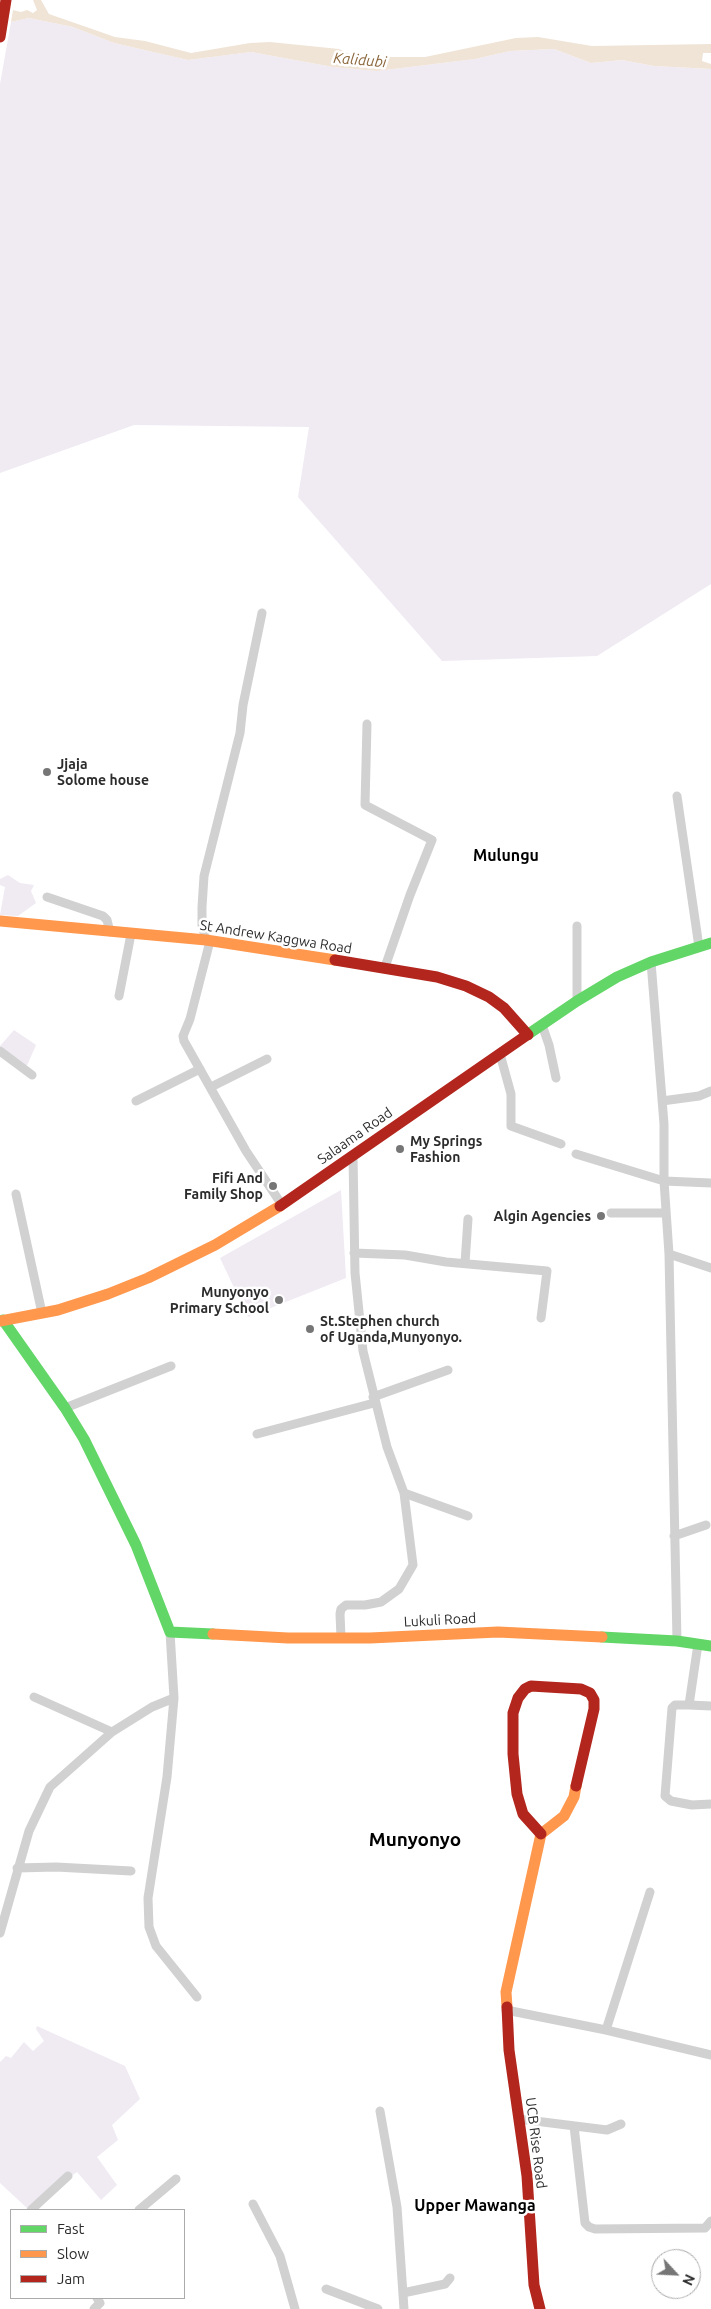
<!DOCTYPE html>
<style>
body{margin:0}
#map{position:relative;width:711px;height:2309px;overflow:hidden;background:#fff;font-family:Ubuntu,sans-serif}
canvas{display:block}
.legend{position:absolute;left:10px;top:2209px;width:175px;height:90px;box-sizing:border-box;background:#fff;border:1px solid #ababab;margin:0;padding:6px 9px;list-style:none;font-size:15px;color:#2c2c2c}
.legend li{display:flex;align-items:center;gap:10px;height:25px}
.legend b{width:25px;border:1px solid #ababab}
.north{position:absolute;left:651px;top:2249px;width:50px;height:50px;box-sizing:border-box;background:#fff;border:1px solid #ababab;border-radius:50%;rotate:115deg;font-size:14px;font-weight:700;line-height:20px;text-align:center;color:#2c2c2c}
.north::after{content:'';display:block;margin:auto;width:18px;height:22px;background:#767676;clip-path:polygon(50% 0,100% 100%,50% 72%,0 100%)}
</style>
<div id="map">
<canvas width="711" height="2309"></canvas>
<ul class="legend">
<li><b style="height:6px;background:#63d668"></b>Fast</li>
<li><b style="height:6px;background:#ff974d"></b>Slow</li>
<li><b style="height:6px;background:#b3261e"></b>Jam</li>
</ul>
<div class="north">N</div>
</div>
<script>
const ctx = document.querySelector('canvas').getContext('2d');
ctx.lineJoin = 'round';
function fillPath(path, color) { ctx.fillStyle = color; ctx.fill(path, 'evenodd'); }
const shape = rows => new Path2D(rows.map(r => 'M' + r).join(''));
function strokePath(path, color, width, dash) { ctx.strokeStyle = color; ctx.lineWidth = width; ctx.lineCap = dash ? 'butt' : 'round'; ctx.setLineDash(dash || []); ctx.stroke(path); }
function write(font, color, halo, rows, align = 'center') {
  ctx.font = font + ' Ubuntu,sans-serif'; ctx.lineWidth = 5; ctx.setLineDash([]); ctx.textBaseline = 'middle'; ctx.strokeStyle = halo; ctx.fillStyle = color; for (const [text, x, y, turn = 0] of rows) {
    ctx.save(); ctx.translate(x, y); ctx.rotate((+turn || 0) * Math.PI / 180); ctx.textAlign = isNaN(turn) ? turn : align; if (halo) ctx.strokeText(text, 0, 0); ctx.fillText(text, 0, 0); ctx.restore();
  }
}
fillPath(shape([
 [29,18,73,27,114,43,188,60,251,52,333,67,377,71,475,59,510,51,554,49,591,63,622,60,654,66,711,69,711,584,597,656,442,661,298,497,309,427,134,425,0,473,0,84,11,22],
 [8,875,20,883,34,885,31,891,36,903,18,916,0,915,5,887,0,885,0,879],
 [14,1030,36,1045,26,1068,0,1046],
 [341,1190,346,1278,248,1317,220,1258],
 [37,2026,125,2066,140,2099,112,2125,118,2140,97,2157,117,2185,101,2200,77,2172,27,2208,0,2183,0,2062,6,2056,11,2058,24,2042,33,2051,44,2041,36,2029]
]), '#f0eaf3');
fillPath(shape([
 [33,0,41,0,49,14,115,37,145,41,191,53,250,43,270,42,339,49,350,54,369,57,425,57,516,38,538,37,592,46,711,44,711,53,703,53,702,61,711,64,711,69,654,66,622,60,591,63,554,49,510,51,475,59,377,71,333,67,251,52,188,60,114,43,73,27,29,18,11,22,13,10,21,12,27,10,33,13,37,10]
]), '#f0e4d6');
strokePath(shape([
 [367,724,365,805,432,840,410,895,385,967],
 [677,796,699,947],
 [47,897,103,916,107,920,110,932],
 [206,940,202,925,202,907,204,876,240,733,243,705,262,613],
 [210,941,190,1019,183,1036,184,1041,246,1151,282,1205],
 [651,962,664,1124,664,1181,669,1254,677,1641],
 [119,996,131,934],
 [577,1001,577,926],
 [542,1025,549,1045,556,1078],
 [0,1051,32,1075],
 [500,1054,511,1094,511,1126,561,1144],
 [211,1087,267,1059],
 [136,1101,200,1069],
 [662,1101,699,1096,711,1091],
 [576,1154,664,1181,711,1183],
 [16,1194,42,1313],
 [611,1213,666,1213],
 [354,1253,405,1255,446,1262,547,1271,541,1318],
 [669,1254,711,1268],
 [465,1263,468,1219],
 [373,1397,448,1370],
 [65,1408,171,1366],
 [257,1434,374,1403],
 [404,1493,468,1516],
 [674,1536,706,1525],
 [170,1632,174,1698,167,1777,148,1898,149,1927,156,1946,197,1997],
 [341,1637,340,1614,341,1609,346,1605,365,1605,381,1602,399,1589,413,1565,404,1493,387,1447,363,1351,355,1273,353,1156],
 [698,1644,689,1705,675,1705,672,1708,665,1796,671,1801,692,1805,711,1804],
 [34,1697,112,1732],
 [689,1705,711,1706],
 [17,1868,56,1867,131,1871],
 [0,1933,29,1831,50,1787,112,1732,152,1707,174,1698],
 [506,2010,606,2030,711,2055],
 [606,2030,650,1892],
 [380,2111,397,2207,404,2309],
 [519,2119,607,2130,621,2124],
 [574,2126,585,2223,589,2227,595,2229,705,2228,711,2221],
 [253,2204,280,2256,295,2309],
 [31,2210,68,2176],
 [139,2210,176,2179],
 [326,2289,378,2309],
 [403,2293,445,2284,450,2278],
 [94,2309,100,2303,97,2298]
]), '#d1d1d1', 9);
strokePath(shape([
 [527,1035,577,1001,617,977,651,962,711,943],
 [3,1320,65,1408,84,1439,136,1545,170,1632,213,1634],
 [602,1637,677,1641,711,1646]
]), '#63d668', 11);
strokePath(shape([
 [0,921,206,940,335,960],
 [0,1321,58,1310,108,1294,148,1278,215,1245,280,1206],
 [213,1634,288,1638,370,1638,498,1632,602,1637],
 [507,2007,506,1992,541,1834,564,1816,574,1797,576,1786]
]), '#ff974d', 11);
strokePath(shape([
 [0,37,6,0],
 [335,960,437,977,466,986,489,997,504,1008,528,1035],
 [280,1206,527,1035],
 [541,1834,523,1814,517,1794,513,1754,513,1713,518,1698,525,1689,531,1686,581,1689,590,1693,594,1700,594,1709,576,1786],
 [507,2007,509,2050,527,2176,534,2285,540,2309]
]), '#b3261e', 11);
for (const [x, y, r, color] of [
 [47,772,5,"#767676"],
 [400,1149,5,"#767676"],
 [273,1186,5,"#767676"],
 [601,1216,5,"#767676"],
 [279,1300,5,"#767676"],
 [310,1329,5,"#767676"]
]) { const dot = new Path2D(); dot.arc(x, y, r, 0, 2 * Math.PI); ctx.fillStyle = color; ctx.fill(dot); strokePath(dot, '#fff', 2); }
write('bold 14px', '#2c2c2c', '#fff', [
 ["Jjaja",57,764],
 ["Solome house",57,780],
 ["My Springs",410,1141],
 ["Fashion",410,1157],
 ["Fifi And",263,1178,"right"],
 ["Family Shop",263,1194,"right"],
 ["Algin Agencies",591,1216,"right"],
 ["Munyonyo",269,1292,"right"],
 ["Primary School",269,1308,"right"],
 ["St.Stephen church",320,1321],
 ["of Uganda,Munyonyo.",320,1337]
], 'left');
write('14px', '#2c2c2c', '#fff', [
 ["St Andrew Kaggwa Road",276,937,9],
 ["Salaama Road",355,1136,-35],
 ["Lukuli Road",440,1620,-3],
 ["UCB Rise Road",536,2143,83]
]);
write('italic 15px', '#8c673c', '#fff', [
 ["Kalidubi",360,60,5]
]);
write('bold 16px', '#000', '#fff', [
 ["Mulungu",506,856],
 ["Upper Mawanga",475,2206]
]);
write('bold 19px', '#000', '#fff', [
 ["Munyonyo",415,1840]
]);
</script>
